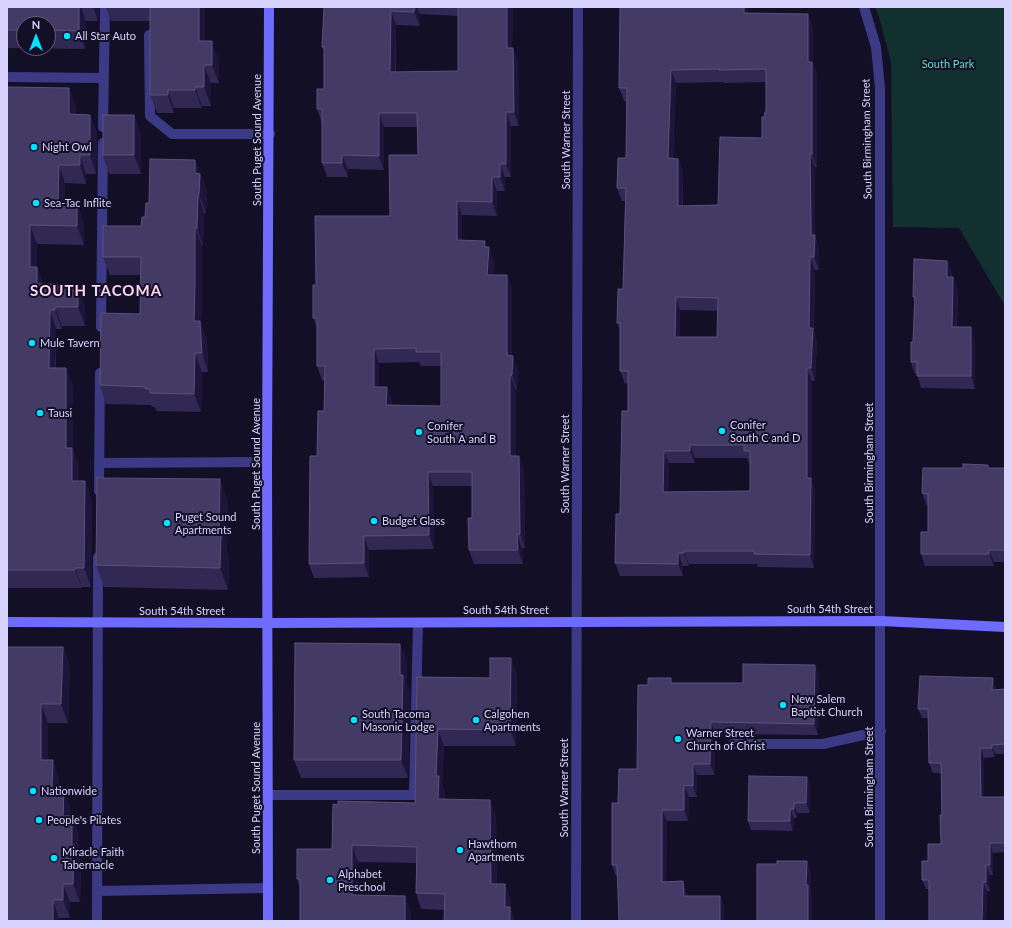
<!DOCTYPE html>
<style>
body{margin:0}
#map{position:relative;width:1012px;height:928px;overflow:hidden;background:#130f26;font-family:Lato,sans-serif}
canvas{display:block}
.frame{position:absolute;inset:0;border:8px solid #d9d4ff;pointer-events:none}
.north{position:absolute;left:16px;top:16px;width:40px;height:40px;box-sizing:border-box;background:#130f26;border:1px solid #625e7d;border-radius:50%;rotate:0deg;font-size:11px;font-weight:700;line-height:16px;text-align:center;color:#d9d4ff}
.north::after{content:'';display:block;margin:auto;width:14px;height:18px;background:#00e5ff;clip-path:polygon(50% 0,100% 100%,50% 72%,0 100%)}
</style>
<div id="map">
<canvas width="1012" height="928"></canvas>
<div class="frame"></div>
<div class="north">N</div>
</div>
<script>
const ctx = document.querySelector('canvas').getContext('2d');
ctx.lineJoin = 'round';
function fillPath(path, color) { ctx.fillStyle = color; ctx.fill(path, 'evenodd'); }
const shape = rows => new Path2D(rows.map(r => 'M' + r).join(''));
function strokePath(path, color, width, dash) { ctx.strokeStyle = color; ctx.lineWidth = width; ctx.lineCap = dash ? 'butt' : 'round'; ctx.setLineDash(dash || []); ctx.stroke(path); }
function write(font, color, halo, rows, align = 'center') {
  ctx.font = font + ' Lato,sans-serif'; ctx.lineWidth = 4; ctx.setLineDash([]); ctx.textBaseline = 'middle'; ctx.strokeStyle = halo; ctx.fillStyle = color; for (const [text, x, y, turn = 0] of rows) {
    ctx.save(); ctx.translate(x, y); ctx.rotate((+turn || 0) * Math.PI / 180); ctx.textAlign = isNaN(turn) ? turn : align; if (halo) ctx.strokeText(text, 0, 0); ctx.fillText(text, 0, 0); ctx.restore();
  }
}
fillPath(shape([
 [875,7,1005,7,1005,306,959,228,893,227,891,62,879,17]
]), '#12302f');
strokePath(shape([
 [149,35,150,116,172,134,270,134],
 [7,77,104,78],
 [103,127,105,7],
 [101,327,103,143],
 [99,463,267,462],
 [99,491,100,373],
 [733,744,823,744,881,731],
 [268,795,414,795,418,623],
 [97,891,268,888],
 [97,921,98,557]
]), '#3d3a85', 10);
strokePath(shape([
 [864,7,876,47,880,88,880,921],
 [576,921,578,7]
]), '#3d3a85', 10);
strokePath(shape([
 [7,622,268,623,881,621,1005,627],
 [268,921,267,462,269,7]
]), '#6f6bff', 10);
fillPath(shape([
 [7,7,99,7,98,21,86,21,85,49,7,48],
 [24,24,48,24,48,48,24,48],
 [106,7,205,7,205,41,219,60,219,83,211,83,211,106,202,106,202,108,174,108,174,113,157,113,150,95,150,21,111,21],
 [324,7,513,7,512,48,518,62,519,126,511,126,511,177,505,177,505,191,497,191,497,216,462,215,462,240,485,241,487,247,494,261,493,275,507,275,512,289,512,356,518,370,517,389,516,389,516,456,524,470,525,548,522,548,523,564,474,564,469,550,472,518,472,486,433,486,434,549,369,550,369,577,314,578,309,564,317,456,324,411,324,380,322,380,317,366,317,328,313,318,316,285,390,216,418,155,417,127,384,127,384,170,348,169,348,177,327,177,322,163,322,123,317,109,324,89,324,51,322,47],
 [420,14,458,16,458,71,396,72,396,25,420,26],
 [419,362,421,366,441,366,441,406,392,405,392,401,387,387,379,387,379,363],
 [620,7,748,7,748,13,813,27,813,64,817,75,817,167,815,167,815,237,819,248,819,270,815,270,814,332,817,340,815,381,812,381,812,481,815,491,814,568,758,567,757,564,689,564,689,566,683,566,683,576,620,576,615,563,620,514,628,411,628,383,625,384,620,371,620,330,617,323,623,289,625,201,622,201,617,188,626,158,627,101,624,101,619,88],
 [724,82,724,83,766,82,766,112,762,138,718,205,683,206,683,171,678,159,673,158,676,83],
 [680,310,718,311,717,337,680,337],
 [695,458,747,458,749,463,750,463,750,491,668,492,669,463,695,463],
 [7,87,76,106,76,114,90,115,97,133,96,174,86,174,86,184,65,183,65,204,84,222,84,245,37,244,37,267,43,284,57,284,58,287,78,288,85,306,85,326,62,326,62,329,56,329,56,368,73,386,73,450,79,467,79,481,85,481,92,500,91,587,82,587,82,588,7,588],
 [134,115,141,134,141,174,109,174,103,155],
 [195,160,207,192,206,213,204,213,203,246,202,246,202,301,201,323,207,340,208,372,202,372,201,412,156,411,155,407,152,407,151,405,106,404,100,385,140,314,141,275,110,275,103,257,141,226,145,217,149,203],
 [947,261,952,273,952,277,958,290,957,327,975,339,975,389,921,388,917,374,915,374,911,362,913,342,914,301,913,297],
 [989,468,1005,468,1005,562,994,562,994,566,925,566,921,554,928,532,928,506,927,506,922,493],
 [228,501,227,552,229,557,228,590,104,587,96,565],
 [400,644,407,662,407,684,410,693,408,778,301,778,294,760],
 [7,647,63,647,70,666,68,723,48,723,48,760,59,779,59,789,70,807,70,816,79,834,79,858,81,864,80,902,70,902,70,918,59,918,59,921,7,921],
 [511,658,517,674,516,746,444,746,442,784,445,793,445,799,496,816,497,884,505,884,511,901,511,909,444,910,421,909,416,893,417,863,358,862,358,896,411,912,300,888,297,879,332,849,338,805,415,803,417,677,490,678],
 [819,676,818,735,715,734,715,775,697,775,697,797,689,797,688,821,667,821,666,882,687,893,688,896,720,896,724,908,724,921,617,876,616,876,612,865,618,803,637,769,673,683,743,683],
 [996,687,996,690,1005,689,1005,754,995,754,995,757,984,758,984,797,1005,797,1005,852,993,853,993,875,990,875,990,891,987,891,986,921,929,921,929,889,926,889,922,880,928,861,941,844,941,773,933,773,929,763,928,718,922,718,918,709],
 [807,777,810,787,810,813,797,813,797,818,794,818,793,831,751,830,748,821]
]), '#312854');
fillPath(shape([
 [79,7,81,7,86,21,85,49,79,31],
 [93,7,99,7,98,21],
 [199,7,205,7,205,60,199,41],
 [415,7,417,7,420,14,420,26,414,12],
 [507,7,513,7,512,62,507,48],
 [744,7,748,7,749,26,744,13],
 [391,11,396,25,395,86,390,72],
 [808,14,813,27,813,64,817,75,817,167,812,154,808,62],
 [212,41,219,60,219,83,212,65],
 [513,48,518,62,519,126,514,112],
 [204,65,211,83,211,106,204,87],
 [671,70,676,83,672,171,668,158],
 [195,87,202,106,202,108,195,90],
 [69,88,76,106,75,133,69,114],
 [168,90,174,108,174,113,168,95],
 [506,112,511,126,511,177,506,164],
 [379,113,384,127,384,170,379,156],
 [90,115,97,133,96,174,90,155],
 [134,115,141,134,141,174,134,155],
 [810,154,815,167,815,237,819,248,819,270,814,257,811,235],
 [80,155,86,174,86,184,80,165],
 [342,155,348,169,348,177,342,163],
 [678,159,683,171,682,219,678,206],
 [195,160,207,192,206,213,199,194,195,173],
 [500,164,505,177,505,191,500,177],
 [59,165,65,183,65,222,58,203],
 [492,177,497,191,497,216,492,202],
 [198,194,204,213,203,246,197,228],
 [457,201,462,215,462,254,457,240],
 [77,204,84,222,84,245,77,226],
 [30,225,37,244,37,286,30,267],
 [195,228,202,246,202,301,201,323,207,340,208,372,202,353,194,321],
 [485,241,489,252,489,247,494,261,493,289,487,275,484,247],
 [810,257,815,270,814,332,817,340,815,381,811,368,809,328],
 [947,261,952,273,951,290,947,277],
 [37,267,44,286,37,284],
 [507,275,512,289,512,369,507,355],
 [953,277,958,290,956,339,952,327],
 [78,288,85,306,85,326,78,307],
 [676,297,680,310,680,350,675,337],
 [55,307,62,326,62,329,55,310],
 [50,310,56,329,55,386,49,368],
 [971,327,975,339,975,389,971,376],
 [374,349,379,363,379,401,374,387],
 [195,353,202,372,201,412,194,394],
 [513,356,518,370,517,389,512,375],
 [66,368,73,386,73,450,79,467,79,499,72,481,66,448],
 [807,368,812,381,812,481,815,491,814,568,810,555,807,478],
 [510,375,516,389,516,470,510,456],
 [387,387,392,401,391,419,386,405],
 [690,445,695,458,695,463,690,451],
 [664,451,669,463,668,505,663,492],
 [519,456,524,470,525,548,520,534],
 [428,472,433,486,434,549,429,535],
 [220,479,228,501,227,552,229,557,228,590,220,568,219,535],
 [85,481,92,500,91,587,84,568],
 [517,534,522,548,523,564,518,550],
 [364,536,369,550,369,577,364,563],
 [989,550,994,562,994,566,989,554],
 [684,551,689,564,689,566,684,553],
 [678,553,683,566,683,576,678,564],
 [75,568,82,587,82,588,75,570],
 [400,644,407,662,407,684,410,693,408,778,401,760],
 [63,647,70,666,68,723,61,704],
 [511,658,517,674,516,746,510,730],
 [815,665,819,676,818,735,814,724],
 [993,678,996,687,996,700,992,690],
 [41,704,48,723,48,779,41,760],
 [711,722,715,734,715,775,710,764],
 [438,729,444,746,442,784,445,793,444,816,438,799,436,776],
 [992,745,995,754,995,757,992,748],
 [980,748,984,758,984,807,981,797],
 [53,760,59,779,59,807,52,788],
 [693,764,697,775,697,797,693,786],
 [807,777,810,787,810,813,806,803],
 [684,785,689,797,688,821,684,810],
 [64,789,70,807,70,834,63,816],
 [490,800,496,816,497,900,491,884],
 [794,803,797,813,797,818,794,809],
 [790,809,794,818,793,831,790,821],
 [662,810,667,821,666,893,662,882],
 [72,816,79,834,79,858,81,864,80,902,73,884,72,845],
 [990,843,993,853,993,875,990,865],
 [352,845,358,862,358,912,352,895],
 [807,861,811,873,811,891,812,896,812,921,808,921,806,885],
 [986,865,990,875,990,891,986,882],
 [683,881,687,893,688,907,684,896],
 [983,882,987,891,986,921,982,921],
 [63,884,70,902,70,918,63,900],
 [505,884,511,901,511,909,515,921,510,921,505,907],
 [405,896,411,912,411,921,405,921],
 [720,896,724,908,724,921,720,921],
 [53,900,59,918,59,921,53,921]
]), '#1d163a');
const building = shape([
 [7,7,79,7,79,31,48,30,48,24,24,24,24,30,7,30,7,7],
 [150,7,199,7,199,41,212,41,212,65,204,65,204,87,195,87,195,90,168,90,168,95,150,95,150,7],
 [324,7,415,7,414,12,391,11,390,72,458,71,458,7,507,7,507,48,513,48,514,112,506,112,506,164,500,164,500,177,492,177,492,202,457,201,457,240,485,241,484,247,489,247,487,275,507,275,507,355,513,356,512,375,510,375,510,456,519,456,520,534,517,534,518,550,469,550,468,518,472,518,472,472,428,472,429,535,364,536,364,563,309,564,310,456,317,456,318,411,324,411,325,366,317,366,317,318,313,318,313,285,316,285,315,216,390,216,389,155,418,155,417,113,379,113,379,156,342,155,342,163,322,163,322,109,317,109,317,89,324,89,324,47,322,47,324,7],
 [416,348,416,352,441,352,441,406,386,405,387,387,374,387,374,349,416,348],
 [620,7,744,7,744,13,808,14,808,62,812,62,812,154,810,154,811,221,811,235,815,235,814,257,810,257,809,328,813,328,811,368,807,368,807,478,811,478,810,555,754,554,754,551,684,551,684,553,678,553,678,564,615,563,616,514,620,514,622,411,628,411,628,371,620,371,620,323,617,323,618,289,623,289,626,188,617,188,618,158,626,158,627,88,619,88,620,7],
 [719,69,719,70,766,69,766,112,765,112,764,117,762,117,762,138,720,137,718,205,678,206,678,159,668,158,671,70,719,69],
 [676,297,718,298,717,337,675,337,676,297],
 [690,445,744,445,744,451,750,451,750,491,663,492,664,451,690,451,690,445],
 [7,87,69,88,69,114,90,115,90,155,80,155,80,165,59,165,58,203,77,204,77,226,30,225,30,267,37,267,37,284,57,284,57,287,78,288,78,307,55,307,55,310,50,310,49,368,66,368,66,448,72,448,72,481,85,481,84,568,75,568,75,570,7,570,7,87],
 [103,115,134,115,134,155,103,155,103,115],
 [150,159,195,160,195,173,200,174,199,194,198,194,197,228,195,228,195,283,194,321,200,321,202,353,195,353,194,394,150,393,150,389,145,389,146,387,100,385,101,313,140,314,141,257,103,257,103,226,141,226,142,217,145,217,146,203,149,203,150,159],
 [914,259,947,261,947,277,953,277,952,327,971,327,971,376,917,376,917,362,911,362,911,342,913,342,915,297,913,297,914,259],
 [963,464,988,465,988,468,1005,468,1005,550,989,550,989,554,921,554,921,532,928,532,928,494,922,493,923,468,963,468,963,464],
 [97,478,220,479,219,535,221,535,220,568,96,565,97,478],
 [295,643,400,644,400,675,403,675,401,760,294,760,295,643],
 [7,647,63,647,61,704,41,704,41,760,53,760,52,788,64,789,63,816,72,816,72,845,74,845,73,884,63,884,63,900,53,900,53,921,7,921,7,647],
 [490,658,511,658,510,730,438,729,436,776,439,776,438,799,490,800,491,884,505,884,505,907,510,907,510,921,444,921,445,894,416,893,417,847,352,845,352,895,405,896,405,921,300,921,300,879,297,879,297,849,332,849,333,804,338,805,338,801,415,803,417,677,490,678,490,658],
 [743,664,815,665,814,724,711,722,710,764,693,764,693,786,684,785,684,810,662,810,662,882,683,881,684,896,720,896,720,921,619,921,617,865,612,865,612,803,618,803,619,769,637,769,638,685,648,685,648,678,671,678,671,683,743,683,743,664],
 [920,676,993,678,992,690,1005,689,1005,744,992,745,992,748,980,748,981,797,1005,797,1005,843,990,843,990,865,986,865,986,882,983,882,982,921,929,921,929,881,928,880,922,880,922,861,928,861,928,844,941,844,940,815,942,815,941,763,929,763,928,709,918,709,920,676],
 [749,776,807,777,806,803,794,803,794,809,790,809,790,821,748,821,749,776],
 [777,861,807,861,806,885,808,885,808,921,757,921,757,864,777,864,777,861]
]);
fillPath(building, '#433a66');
strokePath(building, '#5a527e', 1);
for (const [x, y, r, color] of [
 [67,36,4,"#00e5ff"],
 [34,147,4,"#00e5ff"],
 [36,203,4,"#00e5ff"],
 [32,343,4,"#00e5ff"],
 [40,413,4,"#00e5ff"],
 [722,431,4,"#00e5ff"],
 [419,432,4,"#00e5ff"],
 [374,521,4,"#00e5ff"],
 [167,523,4,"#00e5ff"],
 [783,705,4,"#00e5ff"],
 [354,720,4,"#00e5ff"],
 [476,720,4,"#00e5ff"],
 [678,739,4,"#00e5ff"],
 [33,791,4,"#00e5ff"],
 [39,820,4,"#00e5ff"],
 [460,850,4,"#00e5ff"],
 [54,858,4,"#00e5ff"],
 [330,880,4,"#00e5ff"]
]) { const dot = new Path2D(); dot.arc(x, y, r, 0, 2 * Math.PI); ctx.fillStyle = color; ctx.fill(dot); strokePath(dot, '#130f26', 1.5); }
write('11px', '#d9d4ff', '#130f26', [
 ["All Star Auto",75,36],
 ["Night Owl",42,147],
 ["Sea-Tac Inflite",44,203],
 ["Mule Tavern",40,343],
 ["Tausi",48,413],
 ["Conifer",730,425],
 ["South C and D",730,438],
 ["Conifer",427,426],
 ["South A and B",427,439],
 ["Puget Sound",175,517],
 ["Apartments",175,530],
 ["Budget Glass",382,521],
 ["New Salem",791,699],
 ["Baptist Church",791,712],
 ["South Tacoma",362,714],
 ["Masonic Lodge",362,727],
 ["Calgohen",484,714],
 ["Apartments",484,727],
 ["Warner Street",686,733],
 ["Church of Christ",686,746],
 ["Nationwide",41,791],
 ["People's Pilates",47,820],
 ["Hawthorn",468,844],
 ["Apartments",468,857],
 ["Miracle Faith",62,852],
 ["Tabernacle",62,865],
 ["Alphabet",338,874],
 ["Preschool",338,887]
], 'left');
write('11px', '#5fe0c0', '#130f26', [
 ["South Park",948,64]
]);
write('11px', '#d9d4ff', '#130f26', [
 ["South Birmingham Street",867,139,-91],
 ["South Puget Sound Avenue",257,140,-90],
 ["South Warner Street",566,140,-90],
 ["South Birmingham Street",869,463,-90],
 ["South Puget Sound Avenue",256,464,-90],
 ["South Warner Street",565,464,-90],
 ["South 54th Street",830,609],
 ["South 54th Street",506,610],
 ["South 54th Street",182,611],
 ["South Birmingham Street",869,787,-90],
 ["South Puget Sound Avenue",256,788,-90],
 ["South Warner Street",564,788,-90]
]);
ctx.letterSpacing = '1px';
write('bold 15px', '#ffd6f0', '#130f26', [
 ["SOUTH TACOMA",96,291]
]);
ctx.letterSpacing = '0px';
</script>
